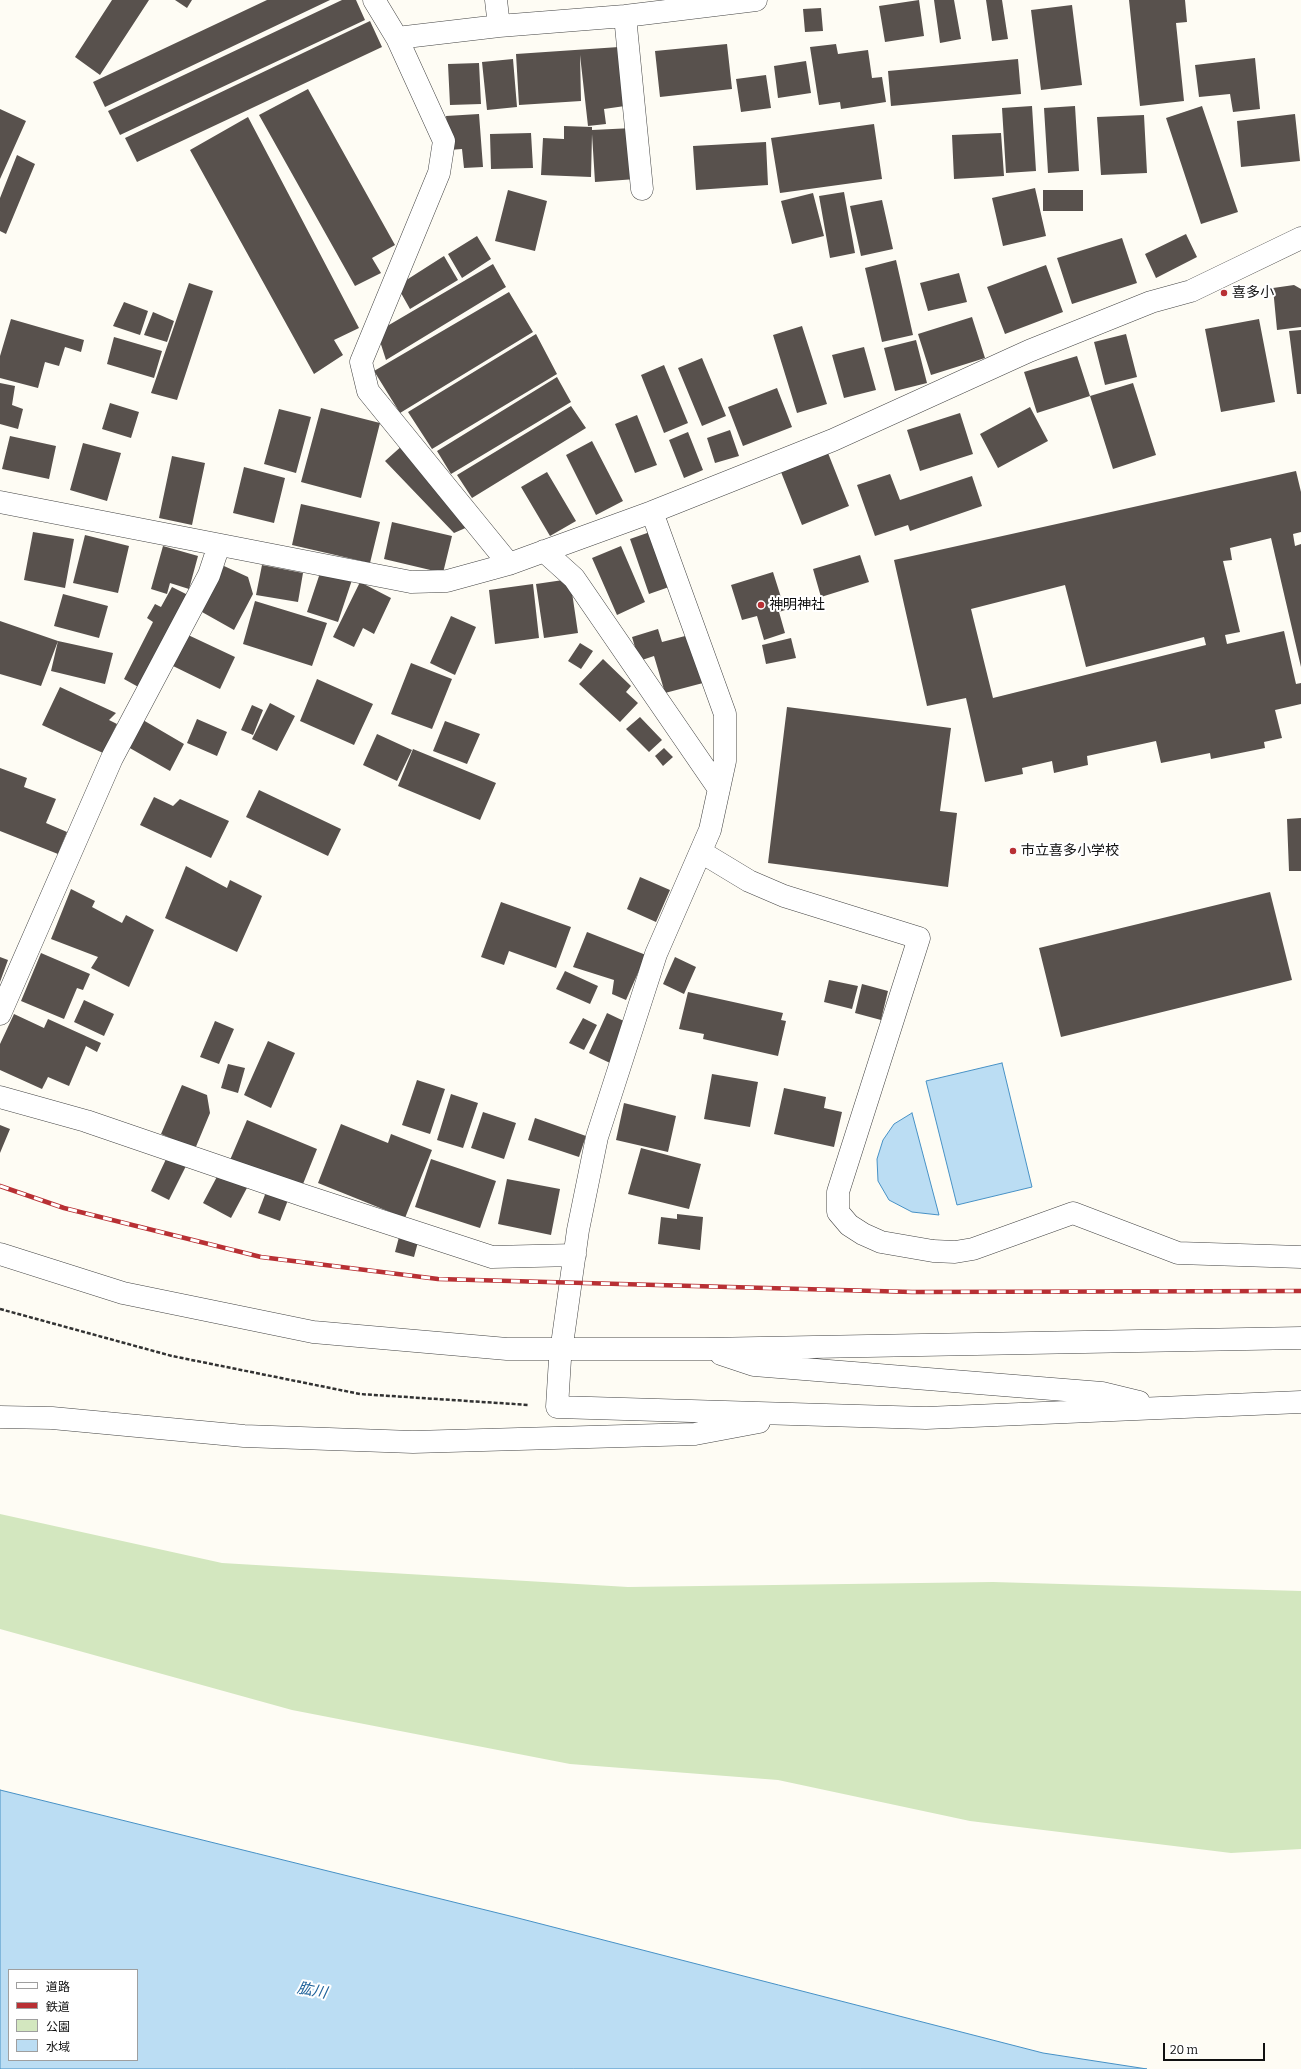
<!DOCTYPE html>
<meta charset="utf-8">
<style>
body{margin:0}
#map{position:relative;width:1301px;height:2069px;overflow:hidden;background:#fefcf4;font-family:Bitter,"Noto Sans JP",serif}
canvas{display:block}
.legend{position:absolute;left:8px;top:1969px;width:130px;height:92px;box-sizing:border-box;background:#fff;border:1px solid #9f9f9f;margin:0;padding:5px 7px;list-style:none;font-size:12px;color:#101010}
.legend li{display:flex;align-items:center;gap:8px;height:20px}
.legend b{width:20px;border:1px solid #9f9f9f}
.scale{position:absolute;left:1163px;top:2043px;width:102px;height:18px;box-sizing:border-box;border:2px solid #101010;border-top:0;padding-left:5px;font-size:12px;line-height:14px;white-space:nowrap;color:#101010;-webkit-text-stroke:3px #fff;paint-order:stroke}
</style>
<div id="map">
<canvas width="1301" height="2069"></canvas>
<ul class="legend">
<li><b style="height:5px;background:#fff"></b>道路</li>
<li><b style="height:5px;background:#b83034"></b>鉄道</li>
<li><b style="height:11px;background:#d3e7bf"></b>公園</li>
<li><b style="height:11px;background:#bbddf3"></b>水域</li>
</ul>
<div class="scale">20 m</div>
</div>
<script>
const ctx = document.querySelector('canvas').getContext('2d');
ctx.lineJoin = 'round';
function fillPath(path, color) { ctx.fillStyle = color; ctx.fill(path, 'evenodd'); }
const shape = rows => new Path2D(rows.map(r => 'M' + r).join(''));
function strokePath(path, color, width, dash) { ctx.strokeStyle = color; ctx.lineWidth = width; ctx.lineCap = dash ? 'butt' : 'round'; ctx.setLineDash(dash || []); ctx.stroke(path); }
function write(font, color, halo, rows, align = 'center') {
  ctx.font = font + ' Bitter,"Noto Sans JP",serif'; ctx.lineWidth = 4; ctx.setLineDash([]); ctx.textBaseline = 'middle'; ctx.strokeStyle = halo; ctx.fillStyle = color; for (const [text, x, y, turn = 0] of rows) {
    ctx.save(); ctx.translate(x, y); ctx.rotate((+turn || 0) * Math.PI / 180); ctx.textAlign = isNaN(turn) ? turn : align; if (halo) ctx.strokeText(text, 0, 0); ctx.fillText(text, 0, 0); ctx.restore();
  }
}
fillPath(shape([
 [0,1514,222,1563,628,1587,993,1582,1301,1591,1301,1849,1231,1853,970,1821,778,1780,570,1764,292,1710,0,1629]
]), '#d3e7bf');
const water = shape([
 [1002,1063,1032,1187,957,1205,926,1081,1002,1063],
 [912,1113,939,1215,912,1212,889,1200,878,1181,877,1159,883,1140,894,1124,912,1113],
 [0,1790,514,1917,1043,2053,1147,2069,0,2069,0,1790],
 [9,1970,137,1970,137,2060,9,2060,9,1970]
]);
fillPath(water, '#bbddf3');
strokePath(water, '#4791c5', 1);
fillPath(shape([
 [112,0,149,0,100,75,75,57],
 [175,0,192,0,187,8],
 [267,0,330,0,105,107,93,82],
 [342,0,356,0,365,20,120,135,108,111],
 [919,0,924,36,885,42,879,6],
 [934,0,954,0,961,39,940,43],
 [986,0,1002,0,1008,39,992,41],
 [1129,0,1185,0,1187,22,1176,23,1184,101,1140,106],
 [1072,5,1082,85,1041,90,1031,10],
 [821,8,823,31,805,32,803,9],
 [370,21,382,47,137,162,125,138],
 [727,44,732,89,660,97,655,51],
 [836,44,838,54,868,50,872,78,882,77,886,102,841,109,840,102,819,105,810,47],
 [619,47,625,106,604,109,606,124,588,126,580,55,581,101,519,105,516,54],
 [1255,58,1260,109,1233,112,1230,94,1199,97,1195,65],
 [513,59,517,107,487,110,482,62],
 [1018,59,1021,94,891,106,888,71],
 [806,61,811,93,778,98,774,66],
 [479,63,481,104,450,105,448,64],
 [766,75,771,108,741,112,736,79],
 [308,89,395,245,372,258,381,273,355,286,259,115],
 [1032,106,1036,171,1006,173,1002,108],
 [1075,106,1079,171,1048,173,1044,108],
 [1202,106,1238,212,1201,224,1166,118],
 [0,109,26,121,0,179],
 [479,114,483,167,464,168,462,149,449,150,446,116],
 [1295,114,1300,161,1241,167,1237,121],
 [1144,115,1147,173,1101,175,1097,117],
 [248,117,359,328,334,340,343,355,314,374,190,150],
 [874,124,882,179,780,193,771,138],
 [564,126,592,127,592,130,633,128,636,179,595,182,592,134,591,177,541,175,543,138,564,139],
 [531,133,533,168,491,169,490,134],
 [1001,133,1004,176,954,179,952,135],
 [766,142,768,185,696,190,693,146],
 [17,155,35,164,6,234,0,231,0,198],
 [1035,188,1046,236,1003,246,992,198],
 [508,190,547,201,535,251,495,241],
 [1043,190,1083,190,1083,211,1043,211],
 [844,192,855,253,830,258,819,196],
 [813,193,824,236,792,244,781,201],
 [882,200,893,249,861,256,850,206],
 [1186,234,1197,257,1156,278,1145,254],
 [477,236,491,259,462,278,448,254],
 [1122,238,1137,283,1072,304,1057,258],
 [444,256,458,280,410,309,397,286],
 [896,260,913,335,882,342,865,268],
 [493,264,506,287,386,360,377,332],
 [1046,265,1063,312,1005,334,987,287],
 [959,273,967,302,928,311,920,283],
 [189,283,213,291,177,400,151,393],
 [1294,285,1301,289,1301,327,1277,330,1273,288],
 [509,292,533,332,400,413,374,371],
 [124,302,148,311,140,335,113,326],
 [153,312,174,321,167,342,144,335],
 [972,317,985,358,931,375,918,334],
 [11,319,84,340,81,352,65,347,59,366,45,362,38,388,0,378,0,356],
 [1259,319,1275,402,1221,412,1205,329],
 [802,326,827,404,797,413,773,335],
 [1301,330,1301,394,1297,394,1289,331],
 [536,334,557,374,432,449,408,412],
 [1126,334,1137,377,1105,385,1094,342],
 [114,337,162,351,154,378,107,364],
 [916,340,927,383,895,391,884,348],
 [864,347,876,390,844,398,832,355],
 [1077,356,1090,396,1037,413,1024,372],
 [702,358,726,416,702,426,678,368],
 [664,365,688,423,664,433,641,375],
 [557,377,571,402,451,474,437,451],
 [0,383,15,386,12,405,23,409,18,429,0,424],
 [1133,383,1156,455,1113,469,1090,396],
 [777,388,792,427,743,446,728,407],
 [110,403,139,412,131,438,102,429],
 [571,406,586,428,472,498,457,475],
 [1030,407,1048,441,998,468,980,434],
 [321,408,380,423,361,498,301,482],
 [279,409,311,417,296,473,264,464],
 [960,413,973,454,920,471,907,430],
 [637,415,657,465,635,473,615,424],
 [730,430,739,456,715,463,707,438],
 [688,432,703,470,684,478,669,440],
 [10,436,56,446,49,479,2,469],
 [592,441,623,501,596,515,566,455],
 [83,443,121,453,107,501,70,490],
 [404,444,470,526,454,533,385,461],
 [828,453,849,506,802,525,781,472],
 [172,456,205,463,192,525,159,518],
 [244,467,285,478,274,523,233,513],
 [1296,471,1301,492,1301,532,1293,534,1295,546,1301,544,1301,667,1271,538,1230,548,1232,560,1223,561,1240,632,1225,635,1227,644,1284,631,1296,684,1301,683,1301,704,1275,710,1282,738,1264,742,1265,748,1211,759,1210,753,1161,763,1156,741,1087,756,1088,765,1054,773,1052,761,1022,768,1023,774,985,782,966,698,927,706,894,560],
 [1065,585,1086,667,1204,637,1206,645,993,698,971,609],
 [547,472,576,521,550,536,521,487],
 [890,474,900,500,972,476,982,506,910,531,908,525,875,536,857,485],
 [301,504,380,522,370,563,292,545],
 [392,522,452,536,443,573,384,559],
 [33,532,74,539,65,588,24,580],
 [650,532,669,587,649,594,630,539],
 [85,535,129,546,118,593,73,583],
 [163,546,198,556,189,589,170,583,167,594,151,589],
 [621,546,645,602,617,615,592,558],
 [860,555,869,582,821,597,813,569],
 [262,565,303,573,298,602,256,595],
 [224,566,248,577,253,594,234,630,202,612],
 [321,570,352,580,338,622,307,612],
 [773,572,785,610,779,612,785,633,764,640,757,616,742,620,731,585],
 [570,579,578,633,544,638,536,584],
 [360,582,391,598,374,634,363,628,354,647,333,637],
 [533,584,539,638,495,644,489,590],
 [172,587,190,596,142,689,124,679,153,622,147,618,155,604,161,607],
 [63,594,108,606,99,638,54,626],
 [255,601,327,623,312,666,243,644],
 [451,616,476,627,455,675,430,663],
 [0,621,58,641,113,653,105,684,51,671,58,641,41,686,0,674],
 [658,629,662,642,689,635,703,683,665,693,654,656,639,661,632,637],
 [186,634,235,657,220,689,171,665],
 [791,638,796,658,766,664,762,645],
 [580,643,593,651,581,669,568,661],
 [603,659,631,686,626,692,638,703,620,722,579,684],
 [411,663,452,679,432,729,391,714],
 [317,679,373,704,354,745,300,721],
 [60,687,116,713,109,720,117,724,103,753,42,725],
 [270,703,295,716,277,751,252,739],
 [252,705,263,710,253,735,241,730],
 [787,707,951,728,940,811,957,813,948,887,768,863],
 [640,717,662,740,649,752,626,729],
 [197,719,227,732,217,756,187,743],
 [143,720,184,744,170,771,128,747],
 [445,721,480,734,467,764,433,751],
 [377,734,412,750,397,781,363,765],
 [664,748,673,757,663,766,655,756],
 [413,749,496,783,480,820,398,786],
 [0,768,27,778,24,787,56,799,46,823,67,832,58,854,0,831],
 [259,790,341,829,328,856,246,817],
 [154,797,173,806,180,799,229,821,211,858,140,825],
 [1301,818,1301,871,1289,871,1287,819],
 [186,866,227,888,230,880,262,896,237,952,165,918],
 [640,877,670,890,656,922,627,909],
 [71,889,95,901,92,907,122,923,126,915,154,930,129,987,91,968,98,957,51,939],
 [1270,892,1292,980,1061,1037,1039,948],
 [501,902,571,927,556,968,509,951,504,965,481,957],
 [587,932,646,955,626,1000,612,994,614,980,573,967],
 [41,953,90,974,83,990,77,988,64,1019,21,1001],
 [0,957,8,960,0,982],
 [675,957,696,967,684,994,663,984],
 [565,971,598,986,590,1004,556,989],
 [829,980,858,986,852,1009,824,1002],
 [862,984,888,991,881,1020,855,1013],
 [688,992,783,1013,781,1020,786,1021,778,1056,703,1039,704,1034,679,1029],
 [84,1000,114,1014,104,1036,74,1022],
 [607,1013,628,1023,610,1063,589,1053],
 [14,1014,44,1028,48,1019,101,1043,97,1052,86,1046,69,1086,48,1077,42,1089,0,1070,0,1044],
 [583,1018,597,1025,584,1050,569,1043],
 [215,1021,234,1029,219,1064,200,1057],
 [268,1041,295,1053,271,1108,244,1095],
 [228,1064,245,1068,238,1093,221,1088],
 [712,1074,758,1082,750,1127,704,1119],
 [417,1080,445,1089,430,1134,402,1125],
 [182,1085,207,1095,210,1113,195,1149,161,1134],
 [784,1088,826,1097,824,1108,842,1112,834,1147,774,1134],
 [451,1094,478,1103,463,1148,437,1140],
 [624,1103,676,1116,668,1152,616,1140],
 [483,1112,516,1123,504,1159,471,1148],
 [535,1118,586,1136,579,1157,528,1140],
 [247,1120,317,1149,301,1189,230,1160],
 [341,1124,388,1143,391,1134,432,1150,405,1218,318,1183],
 [0,1125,10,1129,0,1153],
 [641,1148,701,1164,689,1209,628,1194],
 [167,1157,186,1166,169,1200,151,1191],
 [431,1159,496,1181,480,1228,415,1207],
 [220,1171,248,1186,231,1218,203,1203],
 [507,1179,560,1189,551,1235,498,1224],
 [266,1192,288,1200,280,1221,258,1213],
 [677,1214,703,1217,700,1250,658,1244,661,1217,677,1219],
 [399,1237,418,1242,414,1257,395,1252]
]), '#58514d');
const minor = shape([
 [374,0,397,38,444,141,439,173,361,362,368,391,509,564],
 [496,0,499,26],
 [625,16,642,189],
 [397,38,499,26,625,16,756,0],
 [0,502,411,582,447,581,509,564,652,512,833,440,1029,351,1151,302,1191,291,1301,238],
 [652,512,725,714,725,761,710,830,656,954,597,1137,578,1230,560,1359,557,1407,926,1418,1301,1402],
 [544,551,574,578,719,789],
 [701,852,749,881,784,896,919,938,838,1192,838,1212,849,1225,863,1234,881,1242,933,1251,955,1252,973,1249,1073,1213,1178,1253,1301,1257],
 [0,1014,112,758,209,575,219,545],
 [0,1097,86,1121,305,1196,492,1257,575,1255],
 [0,1254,123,1293,313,1332,507,1349,705,1349,1301,1338],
 [721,1354,754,1365,1102,1393,1139,1402],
 [0,1417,52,1418,244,1436,413,1442,695,1434,759,1422]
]);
strokePath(minor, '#434343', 23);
strokePath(shape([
 [0,1309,172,1356,360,1394,529,1405]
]), '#323232', 2.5, [4, 2]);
strokePath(minor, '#fff', 22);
const rail = shape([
 [0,1186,64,1208,261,1257,438,1279,912,1292,1301,1291]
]);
strokePath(rail, '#b83034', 4.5);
strokePath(rail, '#fff', 3, [9]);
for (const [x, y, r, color] of [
 [1224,293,4,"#b83034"],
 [761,605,4,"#b83034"],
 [1013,851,4,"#b83034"]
]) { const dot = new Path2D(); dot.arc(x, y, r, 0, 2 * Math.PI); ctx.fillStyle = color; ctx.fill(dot); strokePath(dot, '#fff', 1.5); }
write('14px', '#101010', '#fff', [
 ["喜多小",1232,293],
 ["神明神社",769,605],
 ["市立喜多小学校",1021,851]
], 'left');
write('italic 15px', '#20639b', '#fff', [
 ["肱川",312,1991,11]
]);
</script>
